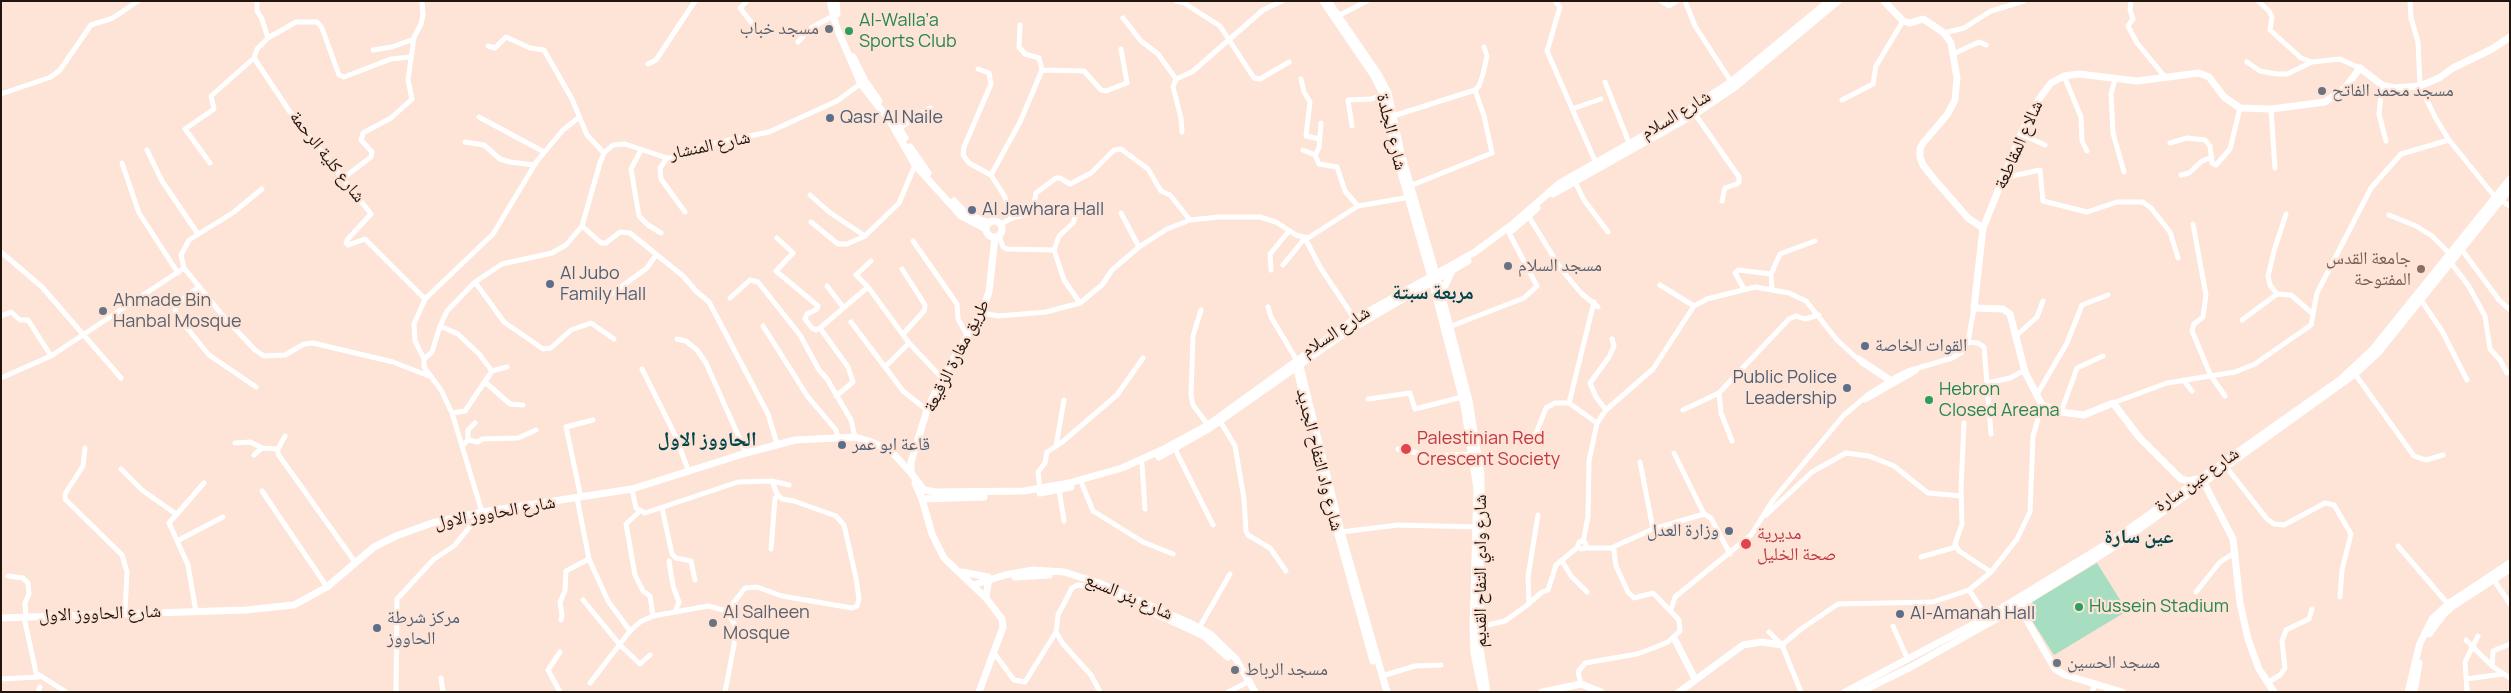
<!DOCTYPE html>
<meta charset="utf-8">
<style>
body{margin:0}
#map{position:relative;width:2511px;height:693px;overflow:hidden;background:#fde4d6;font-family:Manrope,sans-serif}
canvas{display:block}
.frame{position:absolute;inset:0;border:2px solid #20150f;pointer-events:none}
</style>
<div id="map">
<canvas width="2511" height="693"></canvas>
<div class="frame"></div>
</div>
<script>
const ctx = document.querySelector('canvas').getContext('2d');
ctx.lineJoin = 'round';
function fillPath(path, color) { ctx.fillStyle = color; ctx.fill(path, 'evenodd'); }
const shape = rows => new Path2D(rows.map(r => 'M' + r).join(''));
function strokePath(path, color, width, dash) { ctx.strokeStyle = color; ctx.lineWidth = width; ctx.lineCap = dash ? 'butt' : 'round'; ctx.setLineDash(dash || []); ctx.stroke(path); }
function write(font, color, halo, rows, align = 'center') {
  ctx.font = font + ' Manrope,"Noto Naskh Arabic",sans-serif'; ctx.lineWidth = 4.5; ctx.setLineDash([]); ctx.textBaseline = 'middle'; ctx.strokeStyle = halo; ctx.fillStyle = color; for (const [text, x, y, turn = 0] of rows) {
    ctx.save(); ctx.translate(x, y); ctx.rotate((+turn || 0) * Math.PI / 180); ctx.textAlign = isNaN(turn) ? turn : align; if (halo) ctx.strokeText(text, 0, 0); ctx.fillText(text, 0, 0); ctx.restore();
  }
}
fillPath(shape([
 [2097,563,2127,611,2054,655,2029,616,2037,611,2032,602]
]), '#a7ddc0');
strokePath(shape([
 [257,1,257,11,262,19,268,38,257,49,254,58,290,112,371,214,347,240,346,243,348,245,365,239,425,299],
 [747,1,740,8,754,26],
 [1176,1,1184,3,1220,26,1254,78,1260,79,1289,62],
 [1555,1,1560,7,1547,51,1595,161],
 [1661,1,1669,6,1677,1],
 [1685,1,1695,26,1732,83],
 [2131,1,2130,10,2133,19,2128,26,2137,43,2165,77],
 [2258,1,2269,11,2272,17,2270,30,2301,58,2312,62,2340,59,2360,68],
 [2410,1,2411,18,2418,42,2420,86,2435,117,2449,140,2495,197,2510,206],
 [1336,17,1367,1],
 [1123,18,1141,41,1158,54,1176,79],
 [1944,33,1964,28,1991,11,2024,1],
 [268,38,296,22,317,22,322,28,339,75,344,77,391,59,410,57],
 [798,42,811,28,833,16],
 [488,46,495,48,506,37,530,48,544,50,572,99,587,135,604,153],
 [373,50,392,47,414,39],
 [1953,54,1979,42,1986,45],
 [2247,62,2260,71,2276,74,2287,74,2312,62],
 [648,64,656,60,695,1],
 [978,69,989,73,991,84,964,147,963,155,969,163,991,175,1005,197,1012,218,1001,224],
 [1042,70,1084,71,1101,90,1106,91,1127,83,1121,49],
 [2064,76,2081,117,2082,141,2087,151],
 [1301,79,1304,92,1310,102,1306,136,1319,139],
 [2115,79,2111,94,2113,133,2124,172],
 [1605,82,1629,143],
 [2382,85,2379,114,2386,141],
 [1,94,51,77,60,70,91,25,113,18,138,1],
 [1842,100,1873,84,1876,66,1903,21],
 [1572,109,1601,99],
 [2271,109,2275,168],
 [1695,114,1739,177,1739,182,1737,184,1725,188,1722,201],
 [1393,116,1475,90,1479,86,1483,74,1487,56,1484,47],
 [479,117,544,152],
 [1352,126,1348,100,1371,99,1383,95],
 [900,128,930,108],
 [1182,132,1181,118,1173,87,1176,79,1192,72,1263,10,1282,1],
 [2021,134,2045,145],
 [465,142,484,145,500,159,510,162,534,165],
 [2170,143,2187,138,2205,140,2210,146,2212,163,2216,165,2230,149,2240,108],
 [147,150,162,181,198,234],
 [641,150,631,169,639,216,648,225,661,233],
 [1303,150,1315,155,1319,164,1337,167,1345,191,1358,206],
 [1315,155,1319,148,1321,123],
 [667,158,660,168,661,179,685,212],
 [122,163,139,213,178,273],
 [210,163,185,129,214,109,211,96,254,58],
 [991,175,1020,122,1042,70,1039,58,1025,54,1019,47,1020,25],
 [2181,175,2189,173,2202,161,2212,157],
 [2003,178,2040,170,2043,201,2087,212,2117,202,2143,202,2151,208,2170,232,2178,258],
 [342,179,371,157,372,152,361,140,363,133,391,118,412,99,408,80,414,37,421,24,423,15,422,1],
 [1574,180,1584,200,1608,232],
 [1410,186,1492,153,1484,116,1475,90],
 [262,189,234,212,189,240,181,255,184,268,223,316,255,350,264,356,285,355,304,344,313,343,393,362,429,376],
 [810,195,829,212,865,236],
 [1078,209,1073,223,1059,236,1054,250,1064,280,1080,303],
 [1121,213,1139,247],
 [2286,214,2274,251,2268,276,2270,285,2277,294,2291,295,2313,314],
 [2389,215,2416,226,2432,236,2450,254],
 [1529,217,1561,269,1581,293,1598,307],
 [1012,218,1032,213,1036,193,1056,178,1060,178,1070,184,1091,173,1114,150,1121,149,1148,169,1161,191,1170,195,1190,220],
 [811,222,838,244,847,244,865,236,899,203,915,165],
 [2193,224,2206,295,2203,317,2194,324,2192,331,2211,376,2225,396],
 [582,226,601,243,606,243,620,232,630,233,683,276,697,292,709,302,768,414,777,444],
 [999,235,1003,247,1007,249,1054,250],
 [777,238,793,253,776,271,818,306,817,309,807,314,805,319,812,328,816,330,820,328,868,287],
 [913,241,957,304,958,319,967,335],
 [2462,250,2499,300,2510,310],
 [1,252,42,287,121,378],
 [871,261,856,275,868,287,909,343,942,378],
 [2451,263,2468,285,2485,316,2490,349,2500,360,2507,373],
 [1283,265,1305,238,1320,267,1356,321],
 [902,269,925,305,924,311,904,333],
 [1271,270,1270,254,1289,231],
 [475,282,504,322,543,349,551,348,571,330,591,323,614,339],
 [1660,285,1694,306],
 [827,286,843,307],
 [199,287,176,304,175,310,178,317,209,355,256,387],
 [1744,289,1735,273,1738,270,1771,274],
 [1772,289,1771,274,1780,254,1815,241],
 [607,297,647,268,656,255],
 [730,298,750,280,758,282,800,335,819,370,827,379,851,420,855,437],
 [2421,300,2442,331,2467,380],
 [1268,307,1271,317,1296,359],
 [1201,310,1193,336,1191,395,1193,405,1208,425],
 [981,313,999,316,1046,312,1080,303,1102,285,1112,270,1139,247,1167,229,1190,220,1219,217,1260,217,1276,222,1296,235,1308,238,1358,206,1410,197],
 [1,316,11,312,20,320,28,320,51,356],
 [2242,320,2277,294],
 [851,322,903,391,927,410],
 [440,326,458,334,479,354,492,371,465,411,452,413],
 [763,326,808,397,836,430,838,438],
 [1449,327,1524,298,1537,286,1509,233],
 [820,328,848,367,853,382,836,396],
 [2017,335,2037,317,2043,301],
 [677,339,686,341,697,350,706,363,746,453],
 [1968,342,1978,343,1984,347,1991,434],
 [1859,358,1889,378],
 [424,359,415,341,414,324,425,299,493,234,537,161,563,130,578,118],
 [885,367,909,343],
 [642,369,675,435,689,472],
 [492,371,507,367],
 [2355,374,2414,456,2426,460,2443,455],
 [1,378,51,356,184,268],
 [2183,380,2192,391],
 [485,382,510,404,523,405],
 [1988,383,2010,378,2025,370],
 [1719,393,1721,413,1732,441],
 [2036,396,2067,343,2082,305,2108,295],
 [1368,399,1410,393,1415,409,1462,397],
 [1865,400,1916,371],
 [1569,403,1594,302],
 [2113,403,2167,383,2235,372,2255,364,2311,325,2317,293,2371,188,2401,154,2449,140],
 [1606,410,1596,397,1590,383,1609,357,1614,346,1612,339],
 [1683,410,1719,393,1789,319,1796,316,1805,319,1819,315],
 [2061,412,2077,368,2103,356],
 [1220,421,1235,446,1244,499,1246,531,1248,535,1270,548,1286,571],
 [1964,423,1961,488,1962,524,1955,544,1959,551,1991,572],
 [1535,436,1546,408,1555,403,1569,403,1597,423],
 [468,440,468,430,475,423],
 [235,443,250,442,262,448,278,449,278,454,355,562],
 [463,445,468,440,478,442,482,439,518,438,536,430],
 [1056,446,1064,400],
 [85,448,83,466,65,494,65,499,122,555,127,572,125,612],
 [278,449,285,436],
 [1175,449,1213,525],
 [1398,449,1433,456,1473,454],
 [1674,453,1704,514],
 [254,455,262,448],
 [1640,462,1653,529],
 [1142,464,1145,509],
 [2227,468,2267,519,2274,524,2284,525,2325,503,2334,505,2351,534,2342,570,2340,597],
 [121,469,142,490,176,514],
 [1082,484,1093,511,1143,542,1173,554],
 [632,489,636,508,645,513,738,482,772,481,789,485],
 [1040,489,1038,472,1045,463,1047,452,1061,443,1117,395,1143,358],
 [1059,490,1064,521],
 [262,491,327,587],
 [577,498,589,559,608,601,630,631],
 [581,498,566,427,593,420],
 [662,508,672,554,676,558,691,561,695,580],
 [639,512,626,524,635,575,643,591,650,596,653,616],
 [1766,515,1812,472,1846,453,1869,456,1894,466,1928,493,1961,496],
 [1341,532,1398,525,1479,527],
 [177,541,223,517],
 '1578 545a4 4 0 1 1 8 0a4 4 0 1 1-8 0Z',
 [1583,542,1588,517,1589,461,1597,423,1606,410,1653,369,1694,306,1707,299,1755,287,1789,293,1806,301,1837,340,1862,363,1889,381,1894,383],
 [2398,546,2448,604],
 [1584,548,1611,548,1653,529,1704,514,1711,518,1730,554],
 [771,549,775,498,778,496],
 [1921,557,1956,547],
 [669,561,673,586,679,602,675,612],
 [1562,561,1571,576,1587,592],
 [8,576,23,578,28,583,29,594,25,603,26,617],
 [2494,580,2510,604],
 [1098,587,1078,585,1072,588,1058,615,1056,632,1063,644,1091,675,1100,692],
 [1969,590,1987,617],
 [2196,592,2220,562,2234,553],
 [583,600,620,645,640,664,650,655],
 [1529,604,1528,577,1538,515],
 [1671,609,1675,597,1751,535,1773,500,1844,415,1869,394,1894,378,1908,371,1952,358,1962,352,1968,342,1974,308],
 [727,611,745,588,757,587,782,596,852,608,857,606,859,599,856,578,844,525,836,516,794,501,782,499,777,494,772,481],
 [196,612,188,565,169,523,204,483],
 [24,617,36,673,66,692],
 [561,620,562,615,560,602,565,591,566,571,589,559],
 [1893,626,1908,660],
 [1479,627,1505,621,1526,606,1542,592,1548,590,1556,565,1578,547],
 [1199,628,1230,574],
 [1769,632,1782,645,1801,692],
 [2466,640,2492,666,2510,678],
 [1782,645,1801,629,1838,604,1933,602,1969,590,1991,572,2017,539,2030,512,2033,436,2042,405],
 [994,653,1014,680,1025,682,1056,632],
 [2492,666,2493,651,2510,644],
 [1382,676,1415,666,1441,665],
 [441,678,443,692],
 [1,679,39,677],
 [2466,679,2503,674],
 [590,683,630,631,640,622,653,616,708,606,727,611,735,625,734,645,725,692],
 [2267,683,2280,675,2285,668,2282,641,2286,630,2309,619,2312,609],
 [1581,684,1578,672,1585,663,1637,654,1656,647,1668,642,1680,631,1679,620,1653,593,1634,598,1628,592,1616,566,1614,550,1611,548],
 [38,692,40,687],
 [396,692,397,599,434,559,454,546,482,512,452,413,441,390,424,367,424,359,432,352,440,326,447,311,475,282,502,264,552,253,566,245,582,226,600,163,604,153,613,145,625,144,667,158,676,157,705,145,769,132,837,101,863,82],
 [560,692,548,670,560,652],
 [1228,692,1246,683],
 [2092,692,2096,683],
 [2467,692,2465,662,2478,636]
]), '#fff', 5);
strokePath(shape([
 [830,1,836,26,861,84,890,121,915,165,961,216,986,229],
 [836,1,837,14],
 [1323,1,1374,76,1383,94,1398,162,1431,277,1464,405,1477,489,1473,626,1474,653,1482,692],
 [1884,1,1903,21,1910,23,1923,19,1928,22,1944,33,1951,43,1957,78,1955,100,1947,115,1923,143,1920,149,1920,157,1923,165,1934,179,1968,218,1983,228],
 [1330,4,1378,74,1388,93,1401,153,1436,274,1469,401,1481,475,1480,648,1487,692],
 [853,57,865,81,879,101],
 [892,117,905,138],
 [910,147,928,173],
 [1553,194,1695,114,1735,87,1838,1],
 [954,201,966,214,989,223],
 '986 229a8 8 0 1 1 16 0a8 8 0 1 1-16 0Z',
 [1512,230,1537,208],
 [995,237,989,292,981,313,942,378,927,410,911,462,911,473,924,490,936,492,1024,491,1069,483,1122,468,1162,450,1208,425,1353,320,1475,252,1514,223,1560,183,1685,112,1731,82,1829,1],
 [1441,294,1451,273],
 [1299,362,1341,532,1387,692],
 [1296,364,1307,414],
 [1159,457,1210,428,1348,331,1468,261],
 [1320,469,1373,661],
 [915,483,922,499,932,534,944,558,986,598,1002,619,1003,627,979,692],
 [1040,493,1071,487],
 [922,499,984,497],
 [962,572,988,577],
 [1015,577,1049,575],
 [973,585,1005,575,1033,570,1064,572,1099,583,1194,625,1210,634,1236,659,1255,692],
 [1102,589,1124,599],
 [986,598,988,584],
 [2017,603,2055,669,2065,675,2122,692],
 [1146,609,1204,636,1228,657],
 [1,618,246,610,294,605,327,587,374,547,396,536,432,523,482,512,632,489,746,453,795,440,855,437,869,441,891,451,911,473],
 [2429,634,2444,614,2453,606,2510,569],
 [1674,638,1695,679],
 [1542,692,1581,684,1601,692],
 [1679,692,1743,645,1761,642,1782,645],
 [1845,692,1987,617,2113,540,2341,379,2373,349,2510,179],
 [1860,692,1911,667,2019,606,2117,545,2355,374,2377,354,2510,189],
 [2274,692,2259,669,2248,639,2240,603,2233,539,2204,483,2197,479,2189,481,2181,479,2139,437,2113,403,2084,415,2061,412,2042,405,2025,372,2010,314,2003,309,1974,308,1983,228,2021,134,2039,99,2051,83,2064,76,2079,74,2137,81,2199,73,2209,77,2224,97,2240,108,2271,109,2325,102,2345,88,2360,68,2382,85,2394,88,2420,86,2439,78,2453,68,2492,49,2510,37],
 [2408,692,2420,643,2432,619,2448,604,2510,563],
 [2414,692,2419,663]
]), '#fff', 7);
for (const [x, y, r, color] of [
 [829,29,5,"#6b7280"],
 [849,31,5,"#2e9e5b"],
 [2322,91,5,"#6b7280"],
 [830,118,5,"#5c6f8a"],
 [972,210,5,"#5c6f8a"],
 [1508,266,5,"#6b7280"],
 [2421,269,5,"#8d6e63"],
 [550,284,5,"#5c6f8a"],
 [103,311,5,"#6b7280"],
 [1865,346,5,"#5c6f8a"],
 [1847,388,5,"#5c6f8a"],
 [1929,400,5,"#2e9e5b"],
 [842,445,5,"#5c6f8a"],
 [1406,449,6,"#e0444e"],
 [1729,531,5,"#5c6f8a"],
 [1746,544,6,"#e0444e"],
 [2079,607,5,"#2e9e5b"],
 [1900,614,5,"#5c6f8a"],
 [713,623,5,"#6b7280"],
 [377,628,5,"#5c6f8a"],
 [2057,663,5,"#6b7280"],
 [1235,670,5,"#6b7280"]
]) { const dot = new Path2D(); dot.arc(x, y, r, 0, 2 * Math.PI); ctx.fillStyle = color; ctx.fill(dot); strokePath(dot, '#fde4d6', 2); }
write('18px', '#27864d', '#fde4d6', [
 ["Al-Walla’a",859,21],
 ["Sports Club",859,42],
 ["Hebron",1939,390],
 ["Closed Areana",1939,411],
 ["Hussein Stadium",2089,607]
], 'left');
write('18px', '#5b616d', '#fde4d6', [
 ["مسجد خباب",819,29,"right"],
 ["مسجد محمد الفاتح",2332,91],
 ["مسجد السلام",1518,266],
 ["Ahmade Bin",113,301],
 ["Hanbal Mosque",113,322],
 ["Al Salheen",723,613],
 ["Mosque",723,634],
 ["مسجد الحسين",2067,663],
 ["مسجد الرباط",1245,670]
], 'left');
write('18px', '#20150f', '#fde4d6', [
 ["شارع السلام",1676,115,-31],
 ["شارع الجلدة",1391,132,76],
 ["شالاع المقاطعة",2019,145,-66],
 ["شارع المنشار",710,146,-12],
 ["شارع كلية الرحمة",327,157,52],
 ["شارع السلام",1336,332,-33],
 ["طريق مغارة الزقيعة",957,356,-63],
 ["شارع واد التفاح الجديد",1319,460,76],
 ["شارع عين سارة",2197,480,-35],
 ["شارع الحاووز الاول",495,513,-10],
 ["شارع وادي التفاح القديم",1481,571,-90],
 ["شارع بئر السبع",1129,597,23],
 ["شارع الحاووز الاول",100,614,-2]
]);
write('18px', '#4e5e75', '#fde4d6', [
 ["Qasr Al Naile",840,118],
 ["Al Jawhara Hall",982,210],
 ["Al Jubo",560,274],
 ["Family Hall",560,295],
 ["القوات الخاصة",1875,346],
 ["Public Police",1837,378,"right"],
 ["Leadership",1837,399,"right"],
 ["قاعة ابو عمر",852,445],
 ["وزارة العدل",1719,531,"right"],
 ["Al-Amanah Hall",1910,614],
 ["مركز شرطة",387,618],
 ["الحاووز",387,639]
], 'left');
write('18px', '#785e54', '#fde4d6', [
 ["جامعة القدس",2411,259],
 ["المفتوحة",2411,280]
], 'right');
write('18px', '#be3a42', '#fde4d6', [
 ["Palestinian Red",1417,439],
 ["Crescent Society",1417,460],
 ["مديرية",1757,534],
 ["صحة الخليل",1757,555]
], 'left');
write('bold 20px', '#03454c', '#fde4d6', [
 ["مربعة سبتة",1433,293],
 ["الحاووز الاول",707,440],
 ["عين سارة",2139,537]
]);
</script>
